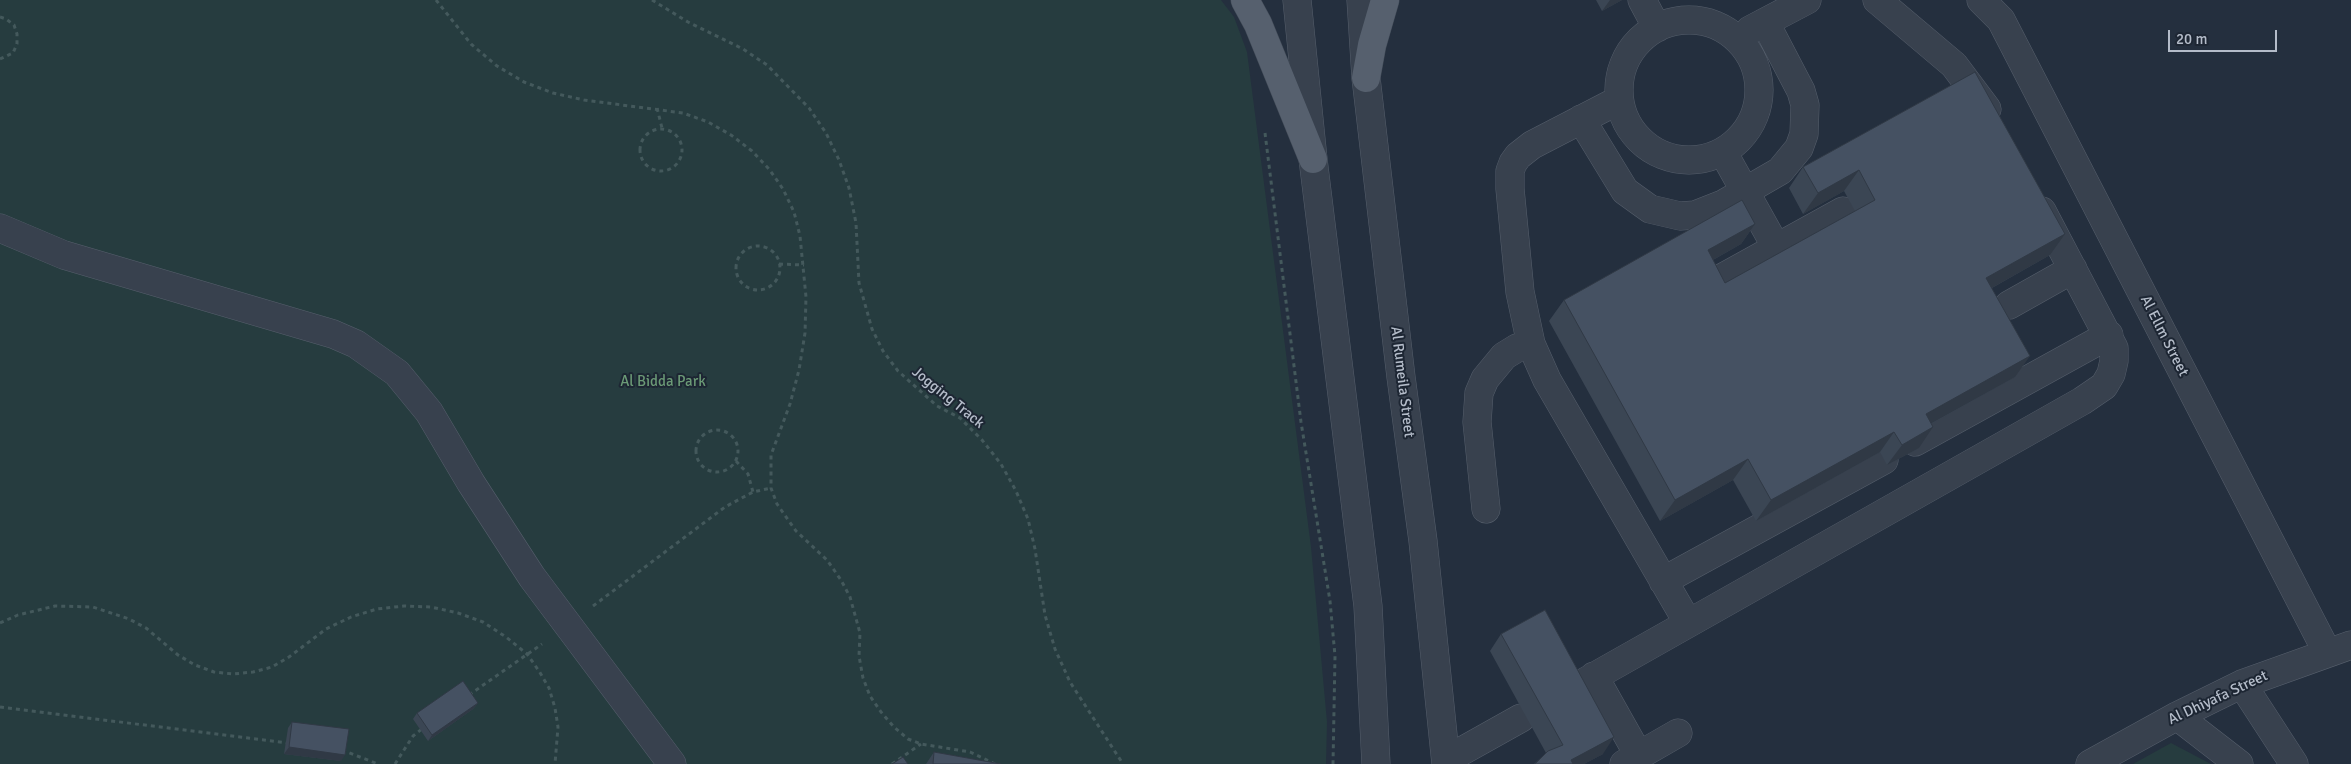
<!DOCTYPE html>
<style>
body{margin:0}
#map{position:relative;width:2351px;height:764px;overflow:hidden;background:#242f3e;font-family:Signika,sans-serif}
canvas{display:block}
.scale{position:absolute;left:2168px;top:30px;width:109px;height:22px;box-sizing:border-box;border:2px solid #b4bcc9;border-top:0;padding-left:6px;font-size:15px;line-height:18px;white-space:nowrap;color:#b4bcc9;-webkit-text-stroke:4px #1d2633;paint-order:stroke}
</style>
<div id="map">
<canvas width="2351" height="764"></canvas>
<div class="scale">20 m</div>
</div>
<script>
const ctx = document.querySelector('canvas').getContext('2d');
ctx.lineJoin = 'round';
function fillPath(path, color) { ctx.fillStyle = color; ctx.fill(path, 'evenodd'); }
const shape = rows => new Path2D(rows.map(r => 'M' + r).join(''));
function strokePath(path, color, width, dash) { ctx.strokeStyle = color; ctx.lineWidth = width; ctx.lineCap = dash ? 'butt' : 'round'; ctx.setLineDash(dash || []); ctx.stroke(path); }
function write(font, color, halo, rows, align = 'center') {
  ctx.font = font + ' Signika,sans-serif'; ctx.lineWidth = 4; ctx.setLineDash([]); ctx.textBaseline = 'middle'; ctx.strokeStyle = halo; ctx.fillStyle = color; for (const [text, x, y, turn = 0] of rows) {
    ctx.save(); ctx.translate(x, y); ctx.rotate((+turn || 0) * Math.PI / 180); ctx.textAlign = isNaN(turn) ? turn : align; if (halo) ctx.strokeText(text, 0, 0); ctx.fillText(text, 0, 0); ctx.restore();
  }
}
fillPath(shape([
 [0,0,1221,0,1234,17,1247,52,1311,547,1327,722,1326,764,0,764],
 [2171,743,2211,764,2133,764]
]), '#263c3f');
const minor = shape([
 [1297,0,1313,159,1368,606,1376,764],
 [1361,0,1366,78,1401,377,1423,541,1446,764],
 [1642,0,1657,28],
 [1877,0,1954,65,1987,109],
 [1981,0,2001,20,2327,652],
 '1619 90a70 70 0 1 1 140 0a70 70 0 1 1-140 0Z',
 [1750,30,1807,0],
 [1619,100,1532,145,1518,156,1513,163,1510,171,1510,189,1520,292,1531,344,1547,380,1688,623],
 [1581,119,1625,191,1650,209,1680,216,1695,215,1723,204,1780,171,1799,148,1804,134,1805,105,1801,91,1765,22],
 [1723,152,1776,247],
 [0,228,64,255,333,334,356,344,397,373,429,412,471,483,532,577,672,764],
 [1709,285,1843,211],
 [2009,305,2073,269],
 [1915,442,2109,335],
 [1486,509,1477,422,1479,393,1485,379,1504,356,1517,348,1531,344],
 [1663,581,1884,460],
 [1594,676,1639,756],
 [2242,684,2294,764],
 [1574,688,2082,401,2104,386,2111,374,2114,361,2114,348,2042,211],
 [2177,716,2239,764],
 [1446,760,1521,718],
 [1624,764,1678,733],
 [2090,764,2177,716,2242,684,2351,645]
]);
const major = shape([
 [1245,0,1258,24,1313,159],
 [1366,78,1372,45,1385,0]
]);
strokePath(minor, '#565f6c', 29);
strokePath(major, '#414a57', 29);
strokePath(shape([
 [436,0,471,44,497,66,524,82,553,93,584,100,683,113,708,122,731,135,752,151,769,169,783,189,794,212,800,236,806,297,805,333,799,370,790,404,771,455,771,488,777,504,796,531,827,560,841,580,850,597,860,633,859,656,863,678,870,696,881,712,894,727,908,739,921,744,970,752,995,764],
 [652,0,688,22,743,49,767,65,809,108,826,133,839,160,849,188,856,223,859,283,872,329,883,351,898,371,937,406,960,418,982,440,1001,464,1016,491,1028,519,1035,549,1045,615,1055,649,1070,682,1123,764],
 [0,17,6,19,14,25,17,34,17,44,13,53,0,59],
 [657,108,662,128],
 '640 150a21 21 0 1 1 42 0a21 21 0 1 1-42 0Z',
 [1265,133,1301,422,1330,601,1335,656,1333,764],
 '736 268a22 22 0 1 1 44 0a22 22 0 1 1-44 0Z',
 [779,264,804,265],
 '696 451a21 21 0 1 1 42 0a21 21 0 1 1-42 0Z',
 [736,461,748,474,753,492],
 [593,606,725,507,753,492,771,488],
 [0,623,18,615,55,606,93,607,129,619,146,628,178,655,195,665,214,672,233,674,253,672,272,667,289,657,326,629,351,617,377,609,404,606,431,607,458,613,483,622,506,637,527,654,539,671,549,688,555,708,558,727,555,764],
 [469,695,542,644],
 [0,707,288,743],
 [342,750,378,764],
 [395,764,413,736,423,728],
 [892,764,921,744]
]), '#44595c', 3, [4, 4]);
strokePath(minor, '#38414e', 28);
strokePath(major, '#56606e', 28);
fillPath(shape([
 [1596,0,1622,0,1602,11],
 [1975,72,2050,255,1992,288,2015,377,1931,424,1919,448,1887,465,1880,452,1756,521,1733,480,1660,521,1549,321,1564,300,1755,224,1741,244,1713,260,1725,283,1855,211,1844,191,1803,214,1789,188,1803,167],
 [1501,634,1603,754,1584,764,1534,764,1546,753,1490,651],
 [478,703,473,709,428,741,413,719,417,713],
 [292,722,341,761,284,754,288,728],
 [934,752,1001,764,926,764]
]), '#3b4654');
fillPath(shape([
 [1610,0,1622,0,1602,11],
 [1859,170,1844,191,1803,214,1818,193],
 [1755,224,1741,244,1693,271,1708,250],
 [2065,234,2050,255,1972,299,1986,278],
 [2030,356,2015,377,1912,434,1926,414],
 [1933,427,1919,448,1887,465,1902,445],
 [1894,432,1880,452,1756,521,1771,500],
 [1748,459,1733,480,1660,521,1675,500],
 [478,703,473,709,428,741,432,735],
 [1614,737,1603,754,1584,764,1568,764,1571,760],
 [289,747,345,755,341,761,284,754]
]), '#303945');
const building = shape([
 [1975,72,2065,234,1986,278,2030,356,1926,414,1933,427,1902,445,1894,432,1771,500,1748,459,1675,500,1564,300,1742,200,1755,224,1708,250,1725,283,1875,200,1859,170,1818,193,1803,167,1975,72],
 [1545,610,1614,737,1571,760,1573,764,1535,764,1548,751,1563,745,1501,634,1545,610],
 [463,681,478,703,432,735,417,713,463,681],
 [292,722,349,729,345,755,289,747,292,722],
 [934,752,1001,764,933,764,934,752],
 [903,757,908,764,892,764,903,757]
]);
fillPath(building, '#455162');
strokePath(building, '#303945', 1);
write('15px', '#b4bcc9', '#1d2633', [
 ["Al Ellm Street",2164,336,63],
 ["Al Rumeila Street",1402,382,83],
 ["Jogging Track",948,398,39],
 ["Al Dhiyafa Street",2218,698,-25]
]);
write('15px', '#6b9a76', '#1d2633', [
 ["Al Bidda Park",663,382]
]);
</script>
